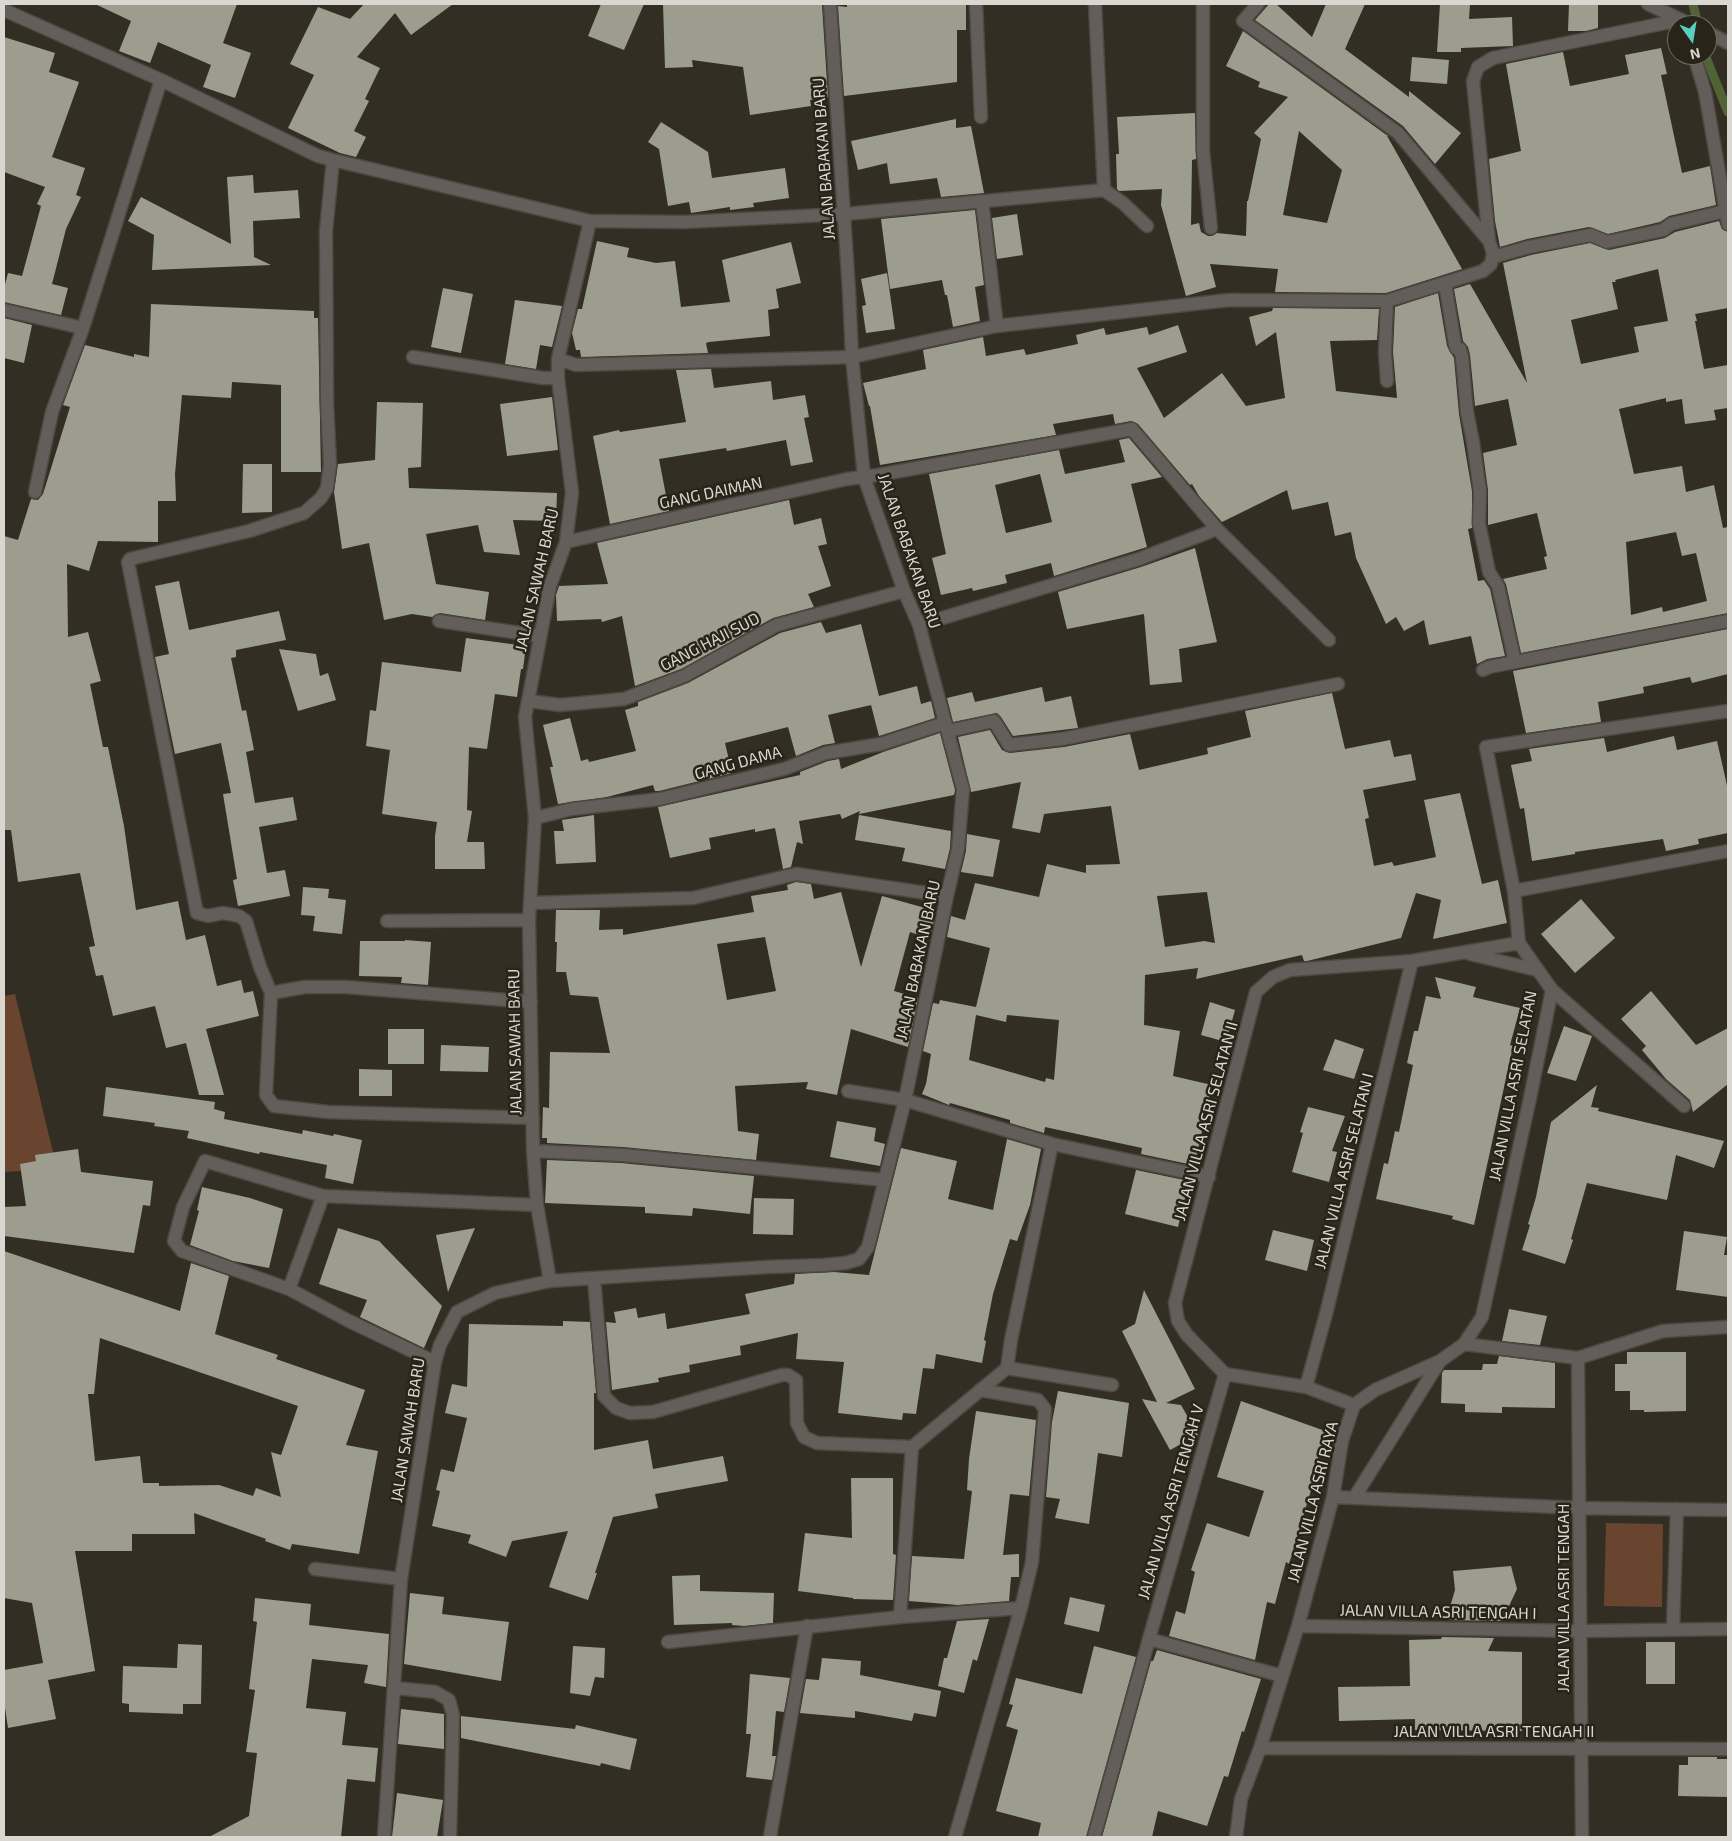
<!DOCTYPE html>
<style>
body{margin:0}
#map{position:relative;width:1732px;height:1841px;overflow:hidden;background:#322e23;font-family:"Exo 2",sans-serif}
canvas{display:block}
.frame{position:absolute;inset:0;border:5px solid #dad7d0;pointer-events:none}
.north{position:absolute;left:1667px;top:15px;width:50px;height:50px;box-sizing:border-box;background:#282419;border:1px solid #6f6c62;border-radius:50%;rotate:167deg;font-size:14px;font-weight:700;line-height:20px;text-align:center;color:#dad7d0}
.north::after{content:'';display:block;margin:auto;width:18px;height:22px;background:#59cebf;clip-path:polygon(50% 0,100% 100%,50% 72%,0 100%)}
</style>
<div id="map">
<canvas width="1732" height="1841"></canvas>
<div class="frame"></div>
<div class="north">N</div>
</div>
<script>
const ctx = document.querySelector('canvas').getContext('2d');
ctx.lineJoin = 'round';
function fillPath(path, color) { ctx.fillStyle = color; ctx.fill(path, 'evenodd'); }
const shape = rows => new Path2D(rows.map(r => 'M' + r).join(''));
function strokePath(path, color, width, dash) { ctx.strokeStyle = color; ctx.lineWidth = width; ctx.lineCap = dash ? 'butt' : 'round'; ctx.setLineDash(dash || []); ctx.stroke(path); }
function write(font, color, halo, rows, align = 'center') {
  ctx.font = font + ' "Exo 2",sans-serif'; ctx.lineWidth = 5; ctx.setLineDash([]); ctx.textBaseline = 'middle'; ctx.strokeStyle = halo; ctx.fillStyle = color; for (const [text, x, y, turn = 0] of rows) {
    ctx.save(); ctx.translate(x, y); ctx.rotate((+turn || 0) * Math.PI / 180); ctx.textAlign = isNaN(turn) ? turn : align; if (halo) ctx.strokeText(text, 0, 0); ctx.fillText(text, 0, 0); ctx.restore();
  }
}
fillPath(shape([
 [15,994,57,1169,4,1172,4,996],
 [1606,1523,1663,1524,1662,1607,1604,1606]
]), '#69442f');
strokePath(shape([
 [1693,4,1698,25],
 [1705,55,1728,112]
]), '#516334', 9);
fillPath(shape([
 [95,4,237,4,223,43,251,53,235,98,203,87,211,65,158,42,150,63,119,51,131,21],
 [364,4,453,4,411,35,395,13,357,57,380,68,365,99,369,101,354,131,366,137,356,157,340,153,288,128,314,75,290,64,318,7,350,19],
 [601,4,644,4,624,50,588,36],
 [663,4,822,5,828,98,810,100,811,106,750,115,743,67,692,60,693,67,665,68],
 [847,4,966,4,966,30,957,30,957,82,844,96,838,6,847,7],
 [1269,4,1276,4,1312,37,1326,4,1365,4,1345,49,1409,97,1409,91,1461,133,1435,164,1403,126,1255,20],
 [1440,4,1470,4,1469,19,1512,17,1513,46,1461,48,1461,52,1437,52],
 [1569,4,1598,4,1598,28,1586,31,1568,31],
 [1243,31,1392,139,1394,141,1386,134,1462,269,1386,293,1275,292,1278,269,1210,264,1216,287,1186,296,1161,205,1162,189,1119,191,1117,189,1116,154,1119,154,1117,117,1195,113,1196,159,1192,160,1191,225,1199,223,1201,232,1208,236,1212,236,1217,233,1246,236,1247,201,1248,201,1261,139,1254,133,1288,97,1258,87,1260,82,1226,66],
 [1299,131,1342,170,1327,223,1283,215],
 [4,37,55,53,49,72,79,82,52,157,85,168,76,195,81,197,66,229,52,284,68,288,61,315,4,302,4,288,8,273,22,276,41,206,37,204,45,187,4,172],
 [1661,48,1667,74,1661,75,1682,173,1710,166,1716,205,1669,216,1660,222,1608,234,1589,227,1527,239,1500,247,1495,221,1489,159,1521,151,1506,64,1563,52,1570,86,1629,74,1625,55],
 [1412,57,1449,60,1447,84,1410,81],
 [956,119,956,128,971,126,984,193,941,197,937,178,890,184,887,163,858,170,851,141],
 [661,122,708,152,712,178,785,168,789,198,753,203,754,207,730,210,730,207,691,213,689,202,668,206,659,149,648,142],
 [253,175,254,193,298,190,300,218,253,221,254,257,271,265,152,270,154,235,128,221,141,197,231,244,227,177],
 [975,210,984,285,975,287,980,321,953,327,947,295,945,295,942,280,890,289,881,219],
 [1017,214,1023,255,997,259,992,218],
 [1719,221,1722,229,1728,232,1728,308,1695,314,1697,321,1695,321,1704,369,1728,365,1728,408,1714,410,1716,420,1685,424,1682,399,1666,402,1666,398,1619,409,1634,474,1682,466,1686,492,1714,485,1723,528,1728,527,1728,613,1521,653,1506,584,1503,579,1547,569,1544,557,1547,556,1537,513,1488,525,1488,490,1483,453,1517,445,1508,399,1475,406,1470,355,1468,347,1463,341,1454,289,1470,284,1527,383,1503,263,1531,255,1590,243,1609,250,1665,238,1675,232],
 [1658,269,1668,321,1634,327,1639,352,1581,364,1571,320,1618,309,1612,282,1616,282,1615,280],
 [1676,532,1682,556,1696,553,1707,601,1663,612,1662,607,1631,615,1626,542],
 [597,241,629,248,627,257,656,263,675,261,681,307,730,302,722,260,791,242,801,283,776,289,779,308,768,310,770,336,709,342,706,343,708,353,581,357,580,350,576,350,572,333,578,309,582,309],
 [887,273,895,329,866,333,862,306,866,305,861,279],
 [443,288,473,294,461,353,431,347],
 [1438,293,1447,346,1454,358,1459,414,1472,491,1472,528,1468,529,1478,581,1484,580,1490,589,1505,656,1487,659,1477,664,1471,636,1429,645,1424,620,1404,631,1396,617,1386,624,1356,558,1351,532,1335,536,1328,502,1292,510,1287,490,1222,522,1199,496,1192,484,1190,485,1138,424,1131,421,1115,424,1113,414,1053,424,1056,435,880,465,870,406,869,406,863,383,926,369,923,350,983,337,986,356,1024,349,1026,355,1078,344,1076,335,1104,328,1106,335,1147,327,1149,335,1178,325,1187,352,1137,368,1164,418,1222,373,1246,406,1285,398,1276,332,1256,346,1249,317,1272,311,1273,308,1379,309,1377,340,1330,341,1336,391,1397,398,1393,352,1395,307],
 [515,300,562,306,552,347,540,345,536,369,505,364],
 [151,304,314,311,314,318,318,318,321,472,281,472,281,385,232,382,231,398,182,395,175,474,176,501,158,501,158,542,98,541,89,571,67,564,68,637,88,632,101,681,90,684,103,747,108,747,124,826,136,910,178,901,186,940,205,935,217,986,241,980,244,993,253,991,259,1016,206,1029,224,1095,199,1095,186,1043,166,1048,155,1006,113,1016,103,975,96,976,89,947,95,946,80,873,18,882,11,830,4,830,4,536,18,540,31,499,38,500,43,494,70,407,63,405,85,345,134,357,134,354,149,357],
 [4,318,32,325,24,363,4,358],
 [711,369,714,388,771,381,773,400,805,395,809,417,804,418,813,462,791,466,786,440,727,451,726,448,659,459,669,511,610,524,593,436,619,430,620,432,686,422,676,370],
 [552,397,558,450,507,456,500,404],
 [377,402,423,403,421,467,408,468,409,488,557,493,556,521,513,520,520,555,484,552,478,525,426,534,436,584,489,592,485,620,440,613,432,617,412,614,384,620,369,543,342,549,334,492,338,464,375,460],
 [1129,438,1162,477,1131,484,1147,547,1054,576,1051,563,1005,575,1007,583,973,591,972,588,941,595,932,558,946,554,929,474,1059,450,1065,474,1125,462,1119,440],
 [1040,474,1052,522,1006,533,995,485],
 [243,464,272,464,272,512,242,513],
 [789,500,794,525,821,518,827,544,818,546,831,586,808,594,814,607,773,618,681,669,635,686,622,616,602,622,601,619,557,621,556,595,559,586,608,584,597,543],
 [1195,548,1217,642,1179,649,1182,682,1150,685,1144,614,1067,629,1058,592,1141,567],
 [179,581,189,630,279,611,286,640,236,650,236,657,231,658,242,711,246,710,254,750,246,752,255,803,293,797,297,820,259,827,267,873,285,870,290,896,238,906,233,880,237,879,223,794,231,793,221,743,175,754,155,657,169,654,155,586],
 [821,622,826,633,861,624,879,696,917,686,921,704,931,701,935,718,879,736,871,705,828,715,835,743,823,745,796,756,788,727,725,743,732,773,659,791,655,791,653,785,607,797,558,804,550,767,553,767,543,725,570,718,581,761,588,759,589,762,636,751,625,710,638,706,638,702,688,683,780,633],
 [1728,629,1728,674,1692,683,1690,677,1643,687,1644,693,1598,702,1601,722,1526,733,1513,671],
 [466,638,526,646,523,669,521,669,517,697,495,694,487,749,469,747,467,810,472,811,467,842,484,842,485,869,435,869,435,836,437,822,382,814,390,750,366,746,370,710,376,711,382,662,461,672],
 [279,649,316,654,320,676,328,673,336,700,298,711],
 [1042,687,1045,702,1071,696,1078,728,1013,736,1001,717,997,713,953,722,947,698,972,692,975,702],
 [1332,693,1345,749,1390,740,1394,757,1411,754,1416,780,1363,790,1369,818,1365,819,1374,866,1392,862,1394,866,1436,857,1424,800,1460,793,1482,884,1498,880,1507,923,1433,939,1441,900,1416,893,1401,938,1307,961,1304,961,1302,955,1196,979,1198,968,1145,975,1144,1025,1180,1031,1173,1076,1212,1085,1195,1163,1193,1165,1141,1154,1142,1148,1045,1127,1044,1133,1010,1123,1010,1120,950,1103,949,1105,922,1094,926,1084,931,1054,923,1051,933,1003,939,1004,940,1000,976,1007,990,948,947,937,951,916,965,920,975,883,1039,897,1047,864,1086,873,1086,865,1120,864,1111,806,1044,814,1040,833,1012,828,1021,782,971,792,958,737,990,730,1002,750,1010,753,1064,747,1130,734,1139,770,1208,754,1207,748,1251,737,1245,711],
 [1207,892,1215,943,1204,941,1165,947,1157,896],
 [976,1015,1006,1022,1007,1015,1059,1020,1054,1080,1046,1078,1045,1082,969,1060],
 [940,733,955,790,954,795,859,814,860,811,842,819,840,814,799,821,803,844,797,842,791,867,783,869,775,828,755,832,755,829,709,838,711,849,670,858,658,807,800,775,800,772,828,761,839,759,841,769,883,752],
 [1674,736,1677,750,1717,741,1728,790,1728,833,1698,839,1699,844,1666,851,1663,839,1575,852,1575,854,1532,861,1524,808,1520,809,1511,765,1532,761,1529,749,1604,738,1607,752],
 [594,815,596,862,556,864,554,831,564,831,562,820],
 [859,815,951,831,950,848,945,869,902,861,905,848,855,840],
 [967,834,1000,840,993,877,961,872,966,851],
 [796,882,811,884,814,899,841,892,861,967,882,896,936,911,931,933,929,932,928,938,910,932,894,991,918,998,908,1047,851,1029,837,1095,806,1089,808,1082,735,1086,738,1131,759,1134,756,1160,623,1147,547,1143,547,1138,542,1138,543,1107,549,1108,550,1052,610,1053,598,997,570,995,566,972,556,972,557,942,555,942,556,910,600,910,599,930,623,929,623,935,754,912,751,896,788,890,787,885],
 [765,937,776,991,727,1000,717,944],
 [303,887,329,889,328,898,346,900,342,934,313,931,315,916,301,915],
 [1581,899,1615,938,1575,973,1541,934],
 [405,940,431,942,428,985,401,983,402,977,359,976,360,941,405,941],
 [1435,977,1476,987,1473,997,1520,1008,1510,1045,1513,1046,1474,1225,1452,1219,1453,1216,1376,1199,1384,1163,1388,1164,1395,1131,1399,1132,1413,1065,1407,1063,1414,1031,1418,1031,1426,996,1441,999],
 [1651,991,1696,1045,1728,1028,1728,1084,1693,1112,1690,1100,1666,1079,1642,1050,1646,1046,1621,1019],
 [1210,1002,1235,1010,1226,1042,1201,1035],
 [1564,1026,1592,1036,1576,1081,1547,1073],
 [388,1029,424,1029,424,1064,388,1064],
 [1335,1039,1364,1049,1354,1079,1323,1070],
 [441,1045,489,1047,488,1072,440,1071],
 [359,1069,392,1070,392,1096,359,1096],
 [1597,1085,1591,1107,1599,1108,1598,1111,1724,1141,1714,1168,1676,1155,1667,1200,1587,1183,1571,1239,1573,1240,1565,1264,1522,1250,1530,1225,1528,1224,1536,1197,1551,1122],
 [106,1087,215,1102,214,1109,225,1112,224,1119,302,1134,303,1130,333,1136,334,1134,362,1140,353,1184,325,1178,327,1165,260,1152,259,1154,187,1138,189,1131,154,1126,155,1123,103,1116],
 [1308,1107,1345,1116,1332,1151,1337,1152,1329,1182,1292,1172,1303,1133,1300,1132],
 [837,1121,876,1128,874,1141,885,1144,880,1166,830,1157],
 [1007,1139,1041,1149,1030,1205,1017,1241,1010,1239,993,1294,984,1340,986,1341,982,1363,936,1354,934,1369,923,1368,916,1414,903,1413,902,1420,838,1413,844,1362,796,1359,798,1333,740,1346,741,1355,689,1365,690,1372,658,1378,659,1382,612,1390,606,1322,616,1323,614,1312,636,1308,638,1318,665,1313,667,1329,750,1314,745,1294,794,1284,795,1274,834,1272,869,1275,901,1148,957,1161,948,1199,993,1210],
 [78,1149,81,1172,153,1181,150,1206,143,1205,134,1253,4,1236,4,1207,26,1206,20,1164,36,1161,35,1155],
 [547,1160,621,1163,754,1176,750,1214,693,1208,692,1216,645,1213,645,1207,545,1203],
 [1136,1170,1189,1181,1178,1227,1125,1214],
 [202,1187,250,1198,283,1209,269,1268,233,1261,190,1245,199,1211,197,1210],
 [754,1198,794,1199,793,1235,753,1234],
 [338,1228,379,1241,442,1306,424,1348,360,1317,367,1300,319,1284],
 [475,1228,448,1292,436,1235],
 [1273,1230,1314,1240,1307,1271,1265,1260],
 [1684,1231,1727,1237,1724,1255,1728,1255,1728,1297,1676,1290],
 [4,1251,180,1311,191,1263,229,1276,215,1334,278,1355,276,1359,365,1390,346,1445,378,1451,359,1554,292,1544,290,1550,265,1541,266,1539,194,1513,195,1534,132,1534,132,1551,75,1551,95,1671,48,1680,56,1719,8,1728,4,1701,4,1670,43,1663,32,1603,4,1598],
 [100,1338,298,1406,281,1455,271,1452,281,1497,256,1488,253,1496,219,1485,159,1486,159,1483,143,1483,140,1456,95,1461,88,1394,94,1394],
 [1144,1290,1195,1389,1166,1403,1181,1405,1198,1435,1170,1450,1142,1399,1157,1402,1122,1331,1135,1324],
 [1509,1309,1547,1316,1540,1345,1502,1341],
 [563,1321,590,1322,596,1393,594,1393,594,1450,648,1440,653,1469,723,1456,728,1481,655,1494,658,1508,613,1517,595,1573,597,1573,588,1600,549,1587,568,1531,512,1541,506,1557,468,1543,471,1535,432,1526,440,1491,436,1490,441,1469,454,1472,467,1418,445,1413,452,1384,467,1387,469,1324,563,1326],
 [1627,1352,1686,1352,1686,1411,1644,1412,1644,1410,1630,1410,1630,1391,1615,1391,1615,1364,1627,1364],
 [1499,1356,1555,1363,1555,1408,1502,1407,1502,1413,1465,1412,1465,1404,1441,1403,1442,1373,1444,1370,1482,1370,1483,1364,1497,1364],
 [1058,1391,1129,1403,1122,1457,1098,1453,1089,1524,1055,1518,1060,1499,1046,1497,1052,1422],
 [1241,1401,1328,1432,1310,1479,1314,1480,1289,1564,1286,1562,1275,1604,1267,1602,1255,1660,1169,1636,1176,1611,1185,1614,1195,1572,1191,1570,1207,1523,1249,1537,1264,1491,1217,1477],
 [976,1411,1036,1420,1029,1496,1010,1494,1003,1555,1019,1554,1019,1577,1011,1577,1009,1601,958,1605,909,1601,912,1556,964,1559,972,1491,967,1490,969,1459],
 [851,1478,893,1478,893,1554,896,1555,893,1600,853,1599,853,1598,798,1591,805,1533,852,1538],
 [1511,1566,1517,1589,1502,1621,1446,1620,1455,1590,1453,1571],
 [700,1575,700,1591,774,1593,773,1623,744,1626,732,1625,732,1623,674,1625,672,1576],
 [410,1593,444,1597,442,1614,509,1622,501,1681,404,1664],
 [1070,1597,1105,1605,1099,1632,1064,1624],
 [255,1598,311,1604,309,1625,389,1634,386,1687,364,1683,368,1665,312,1659,306,1708,346,1712,342,1745,378,1748,375,1782,347,1779,341,1837,209,1837,249,1816,257,1753,246,1752,255,1690,249,1689,257,1622,253,1621],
 [989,1619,977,1661,973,1659,964,1693,938,1686,944,1658,947,1658,957,1621],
 [1442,1637,1494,1638,1488,1651,1522,1652,1522,1731,1415,1730,1415,1719,1339,1721,1338,1687,1410,1686,1409,1640,1441,1639],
 [1646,1642,1675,1642,1675,1684,1646,1684],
 [178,1644,202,1645,201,1704,183,1704,183,1714,129,1712,129,1704,122,1703,123,1666,177,1668],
 [573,1646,605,1648,604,1678,595,1677,590,1696,570,1693],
 [1094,1646,1136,1657,1086,1837,1038,1837,1041,1823,996,1811,1018,1730,1006,1726,1013,1705,1009,1704,1016,1678,1082,1694],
 [1157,1650,1261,1679,1244,1732,1242,1731,1228,1777,1224,1776,1207,1826,1158,1811,1152,1837,1102,1837,1151,1661,1153,1661],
 [822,1658,861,1661,860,1675,941,1691,936,1717,914,1713,912,1721,855,1711,855,1718,800,1713,806,1679,819,1680],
 [750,1674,790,1678,784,1712,776,1711,772,1756,776,1756,772,1780,746,1777,751,1734,746,1734],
 [401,1709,444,1714,444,1749,398,1744],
 [461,1716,575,1729,576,1725,637,1739,630,1770,601,1763,600,1766,461,1738],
 [1688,1757,1717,1757,1717,1759,1728,1759,1728,1797,1678,1796,1679,1765,1688,1765],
 [397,1793,443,1800,437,1837,392,1837]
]), '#9d9d8f');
const street = shape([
 [976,4,981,117],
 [1095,4,1104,190],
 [1203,4,1203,151,1211,228],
 [1648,4,1692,25],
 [4,10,161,80,318,156,333,160,590,221,684,222,845,214,1104,190,1123,203,1147,226],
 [1707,32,1728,43],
 [1694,55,1705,92,1728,224],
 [982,201,997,326],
 [1489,241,1473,81,1478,67,1493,58,1680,20],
 [1493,257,1529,247,1591,235,1607,242,1663,230,1671,224,1725,211],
 [1445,283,1455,345,1456,348,1460,349,1462,357,1467,412,1473,442,1480,491,1479,523,1489,572,1498,586,1515,662],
 [1387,301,1385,352,1387,381],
 [4,310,83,328],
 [413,357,543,378,558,378],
 [558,359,576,365,852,357,997,326,1229,300,1387,301,1483,271,1491,264,1493,253,1489,241,1398,133,1243,21,1258,4],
 [35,492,52,412,83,328,161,80],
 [566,542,847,479,878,475,1132,429,1217,529,1329,640],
 [439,621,540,636],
 [919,625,1139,559,1217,529],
 [1483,670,1489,667,1728,621],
 [529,701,560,705,624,699,684,676,777,625,904,591],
 [948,731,994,721,1009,745,1062,739,1338,684],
 [535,818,572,809,660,799,784,769,826,753,881,744,945,723],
 [1514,891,1728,851],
 [530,903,693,898,796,874,947,896],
 [387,921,529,920],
 [1470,954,1537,970],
 [271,993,260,967,246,921,239,916,223,913,208,916,197,913,128,562,130,559,249,531,304,513,321,498,327,488,330,465,327,403,326,231,333,160],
 [531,1002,346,987,305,987,271,993,266,1095,274,1106,328,1112,533,1118],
 [848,1091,905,1100,1052,1144,1209,1177],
 [1684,1106,1552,990,1519,943,1514,891,1486,747,1728,711],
 [533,1151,622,1155,885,1180],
 [594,1278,767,1267,824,1265,846,1263,859,1259,868,1247,905,1100,947,896,958,849,963,789,919,625,904,591,864,477,852,357,849,291,830,4],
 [550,1281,594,1278,604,1396,616,1408,630,1413,653,1412,782,1375,788,1375,796,1380,797,1423,804,1437,817,1443,912,1447,1007,1368,1011,1340,1052,1144],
 [289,1289,323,1196],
 [1464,1344,1482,1317,1530,1098,1552,990],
 [1578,1358,1582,1837],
 [435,1362,349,1321,289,1289,182,1251,174,1241,183,1207,205,1161,323,1196,537,1205],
 [1007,1368,1112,1385],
 [1306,1387,1326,1314,1412,961],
 [1354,1405,1306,1387,1225,1374,1187,1335,1178,1321,1175,1303,1256,992,1273,977,1290,970,1412,961,1519,943],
 [1333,1497,1580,1508,1728,1510],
 [1354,1498,1440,1361],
 [315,1569,401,1579],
 [900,1617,912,1447],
 [1298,1626,1580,1631,1728,1629],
 [1673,1629,1677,1509],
 [1149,1639,1282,1676],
 [668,1642,900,1617,1021,1608],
 [395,1688,435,1692,449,1700,453,1715,450,1837],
 [1260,1748,1728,1749],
 [384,1837,401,1579,435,1362,440,1345,457,1312,495,1293,550,1281,537,1205,533,1151,529,920,535,818,525,717,550,586,566,542,572,493,558,378,558,359,590,221],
 [770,1837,807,1626],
 [955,1837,1021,1608,1032,1562,1045,1409,1038,1400,980,1390],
 [1094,1837,1149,1639,1225,1374],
 [1236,1837,1241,1799,1260,1748,1298,1626,1333,1497,1342,1441,1354,1405,1375,1390,1440,1361,1464,1344,1578,1358,1663,1331,1728,1327]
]);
strokePath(street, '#4d493f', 15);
strokePath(street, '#635e5a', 12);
write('16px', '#dad7d0', '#282419', [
 ["JALAN BABAKAN BARU",824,159,-94],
 ["GANG DAIMAN",711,493,-12],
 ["JALAN BABAKAN BARU",909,551,71],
 ["JALAN SAWAH BARU",537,580,-77],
 ["GANG HAJI SUD",710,642,-27],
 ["GANG DAMA",738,763,-15],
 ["JALAN BABAKAN BARU",918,960,-78],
 ["JALAN SAWAH BARU",515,1042,-91],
 ["JALAN VILLA ASRI SELATAN",1513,1086,-79],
 ["JALAN VILLA ASRI SELATAN II",1206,1121,-75],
 ["JALAN VILLA ASRI SELATAN I",1344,1171,-76],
 ["JALAN SAWAH BARU",408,1430,-81],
 ["JALAN VILLA ASRI TENGAH V",1171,1502,-74],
 ["JALAN VILLA ASRI RAYA",1313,1502,-76],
 ["JALAN VILLA ASRI TENGAH",1564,1598,-90],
 ["JALAN VILLA ASRI TENGAH I",1438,1612,1],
 ["JALAN VILLA ASRI TENGAH II",1494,1732]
]);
</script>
